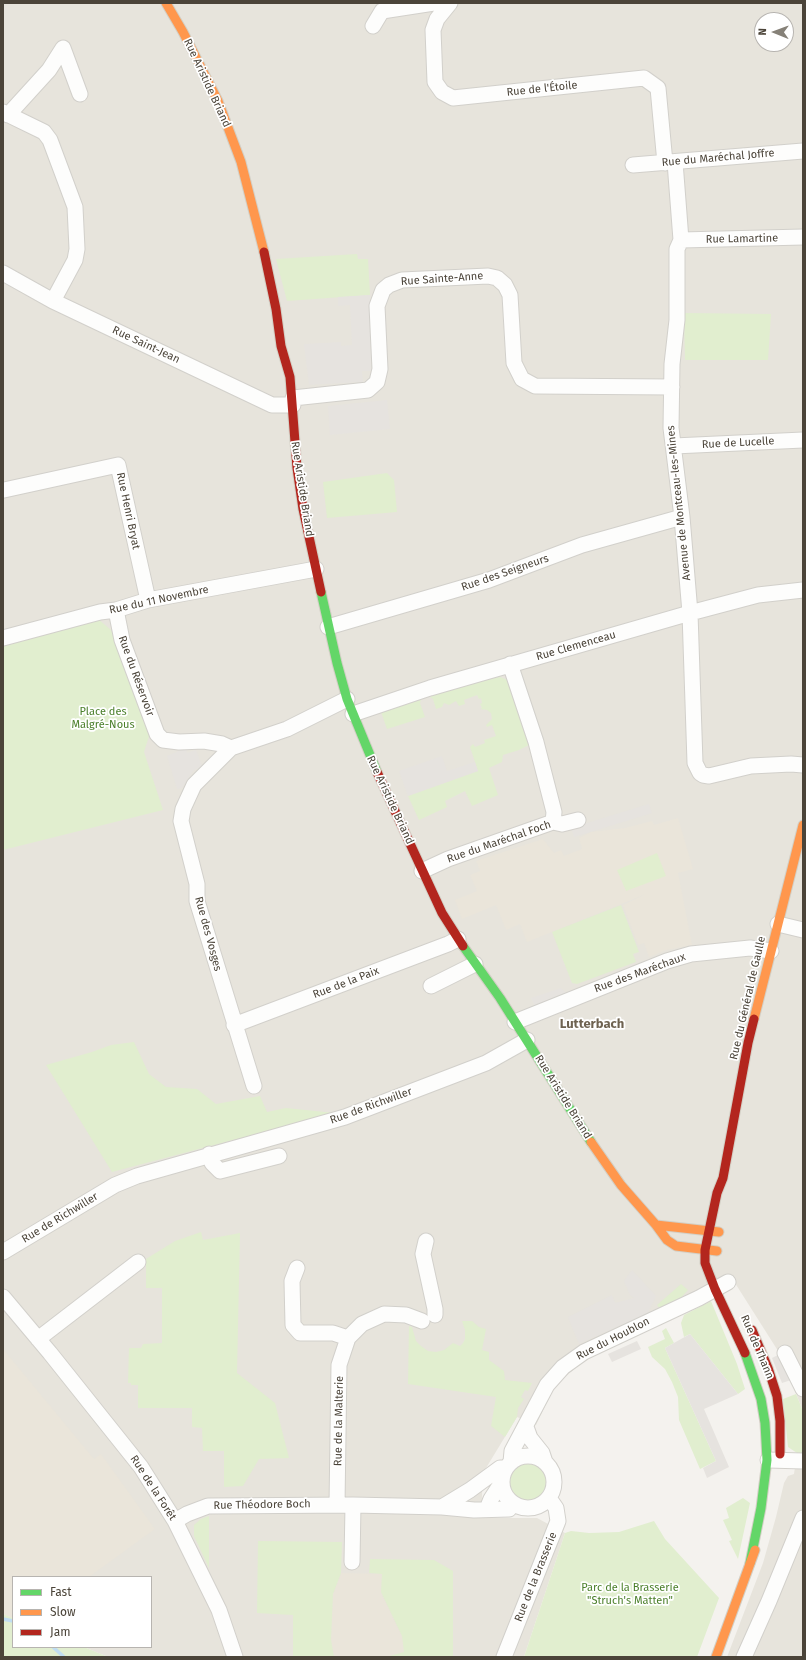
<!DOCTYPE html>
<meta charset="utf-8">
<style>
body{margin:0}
#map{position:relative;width:806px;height:1660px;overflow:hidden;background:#f4f2ee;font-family:"Fira Sans",sans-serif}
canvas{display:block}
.frame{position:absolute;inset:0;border:4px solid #4b4439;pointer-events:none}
.legend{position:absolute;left:12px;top:1576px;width:140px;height:72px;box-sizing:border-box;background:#fff;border:1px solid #b7b4b0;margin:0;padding:5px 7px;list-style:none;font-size:12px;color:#4b4439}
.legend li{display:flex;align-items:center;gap:8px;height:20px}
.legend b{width:20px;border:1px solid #b7b4b0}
.north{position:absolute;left:754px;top:12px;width:40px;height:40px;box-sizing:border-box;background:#fff;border:1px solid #b7b4b0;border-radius:50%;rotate:271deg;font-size:11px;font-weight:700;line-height:16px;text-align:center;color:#4b4439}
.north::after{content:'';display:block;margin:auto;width:14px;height:18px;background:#868178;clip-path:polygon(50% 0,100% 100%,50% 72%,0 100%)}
</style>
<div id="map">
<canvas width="806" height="1660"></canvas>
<div class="frame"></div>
<ul class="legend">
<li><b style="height:5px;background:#63d668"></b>Fast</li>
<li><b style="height:5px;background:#ff974d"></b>Slow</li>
<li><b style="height:5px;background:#b3261e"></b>Jam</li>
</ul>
<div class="north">N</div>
</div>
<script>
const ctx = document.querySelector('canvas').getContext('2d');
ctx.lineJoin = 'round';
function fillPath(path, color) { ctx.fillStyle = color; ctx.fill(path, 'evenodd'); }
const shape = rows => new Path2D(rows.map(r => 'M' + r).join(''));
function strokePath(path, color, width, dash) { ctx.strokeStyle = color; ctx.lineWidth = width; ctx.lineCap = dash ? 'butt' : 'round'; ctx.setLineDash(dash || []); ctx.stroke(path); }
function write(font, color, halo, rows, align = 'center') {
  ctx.font = font + ' "Fira Sans",sans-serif'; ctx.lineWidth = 3.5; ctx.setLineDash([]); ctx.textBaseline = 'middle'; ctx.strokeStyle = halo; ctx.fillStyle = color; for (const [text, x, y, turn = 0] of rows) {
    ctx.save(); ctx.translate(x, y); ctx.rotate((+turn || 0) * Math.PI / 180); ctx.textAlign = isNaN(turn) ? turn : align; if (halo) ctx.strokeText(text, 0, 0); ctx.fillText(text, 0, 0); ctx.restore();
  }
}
fillPath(shape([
 [3,3,803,3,803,1411,780,1354,735,1283,588,1357,555,1386,536,1425,517,1417,483,1473,481,1518,537,1518,565,1533,524,1657,108,1657,84,1647,151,1647,151,1577,13,1577,13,1618,3,1614],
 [762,20,786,20,786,44,762,44],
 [797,1453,803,1453,803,1657,727,1657,763,1563,776,1517,784,1483,788,1476,794,1474]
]), '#e7e4dc');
fillPath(shape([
 [678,818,693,869,678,873,692,945,666,950,649,957,644,943,638,945,623,905,646,894,527,942,520,924,506,930,496,905,462,919,455,900,477,891,470,875,480,871,476,861,543,839,554,853,561,850,564,856,582,849,579,838,591,832,625,828,652,821,654,825],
 [3,1349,94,1459,101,1454,155,1529,89,1577,13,1577,13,1618,3,1614],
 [341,1573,382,1574,381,1592,402,1636,405,1652,386,1657,334,1657,331,1640,333,1594]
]), '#eae5da');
fillPath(shape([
 [357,254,358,259,368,259,370,295,287,301,276,259],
 [684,313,771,314,768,360,685,360],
 [387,473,394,480,397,512,327,518,323,482],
 [98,619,111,630,127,677,150,733,144,752,163,810,3,850,3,644],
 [500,677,510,681,531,744,519,750,503,755,502,762,489,768,498,795,472,806,465,791,445,801,447,807,419,820,408,796,478,771,470,747,473,744,475,747,485,743,484,740,496,736,492,725,487,727,486,725,492,719,491,713,487,710,480,709,482,708,480,704,482,703,481,698,479,699,477,695,464,700,465,704,459,706,456,701,449,705,444,703,442,707,436,709,433,699,430,697,456,687],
 [421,700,420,703,425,717,387,729,381,712],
 [657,853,666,876,626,891,617,870],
 [621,905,639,952,633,954,636,962,577,984,572,983,552,932],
 [134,1042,149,1074,166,1087,197,1089,216,1104,260,1096,267,1112,286,1108,335,1113,112,1172,46,1065,92,1052,111,1045],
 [201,1232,203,1240,240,1233,237,1373,275,1403,289,1458,259,1459,243,1486,224,1487,224,1451,203,1451,202,1428,192,1427,192,1408,138,1408,138,1385,131,1385,131,1383,128,1383,129,1348,141,1348,143,1344,162,1343,162,1288,146,1288,146,1259,175,1241],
 [681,1284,688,1290,678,1301,661,1310,657,1305],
 [711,1301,737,1364,745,1389,738,1394,690,1334,684,1337,681,1323,684,1315],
 [462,1321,472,1321,479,1327,486,1329,482,1350,489,1352,489,1360,504,1371,505,1380,532,1383,528,1391,525,1390,521,1397,524,1399,518,1408,517,1417,505,1437,491,1426,496,1397,408,1384,409,1326,412,1327,416,1341,421,1346,428,1351,436,1352,444,1350,453,1343,460,1346,463,1343,465,1339,465,1330],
 [666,1328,674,1343,665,1348,716,1461,700,1469,679,1420,678,1397,672,1382,665,1369,652,1357,648,1347,665,1339,662,1331],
 [796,1394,803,1411,803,1453,797,1453,788,1447,783,1399],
 '508 1481a20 20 0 1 1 40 0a20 20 0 1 1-40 0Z',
 [743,1498,750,1503,738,1559,729,1541,732,1540,723,1520,729,1518,726,1508],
 [209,1516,209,1568,194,1536,194,1525,201,1519],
 [654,1521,665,1539,719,1598,697,1657,524,1657,565,1533,571,1531,589,1533,619,1532],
 [258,1541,342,1542,341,1573,333,1594,331,1640,334,1657,293,1657,293,1615,257,1613],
 [370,1559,434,1560,453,1571,453,1657,386,1657,404,1652,402,1636,381,1592,382,1574,369,1573],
 [3,1614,13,1618,13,1647,84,1647,108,1657,3,1657]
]), '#e1eecf');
fillPath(shape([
 [370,295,371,371,362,371,363,382,309,385,304,344,341,342,341,346,352,345,350,305,338,306,338,297],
 [387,400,390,429,330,435,328,406],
 [186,748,187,753,196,750,202,766,193,771,182,788,177,789,167,756],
 [442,756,447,771,475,762,478,771,408,796,399,771],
 [649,804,652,813,574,837,571,828],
 [561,988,568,995,535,1006,531,998],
 [632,1270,656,1296,648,1313,579,1344,568,1317,612,1295,615,1303,634,1298,630,1295,624,1281],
 [690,1334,738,1394,704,1409,729,1467,707,1478,703,1468,716,1461,665,1348],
 [637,1341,641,1349,612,1362,608,1354],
 [780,1354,791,1380,782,1383,772,1358]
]), '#e6e3df');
strokePath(shape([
 [3,1619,13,1621],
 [53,1647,64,1657]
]), '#c0ddf1', 3.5);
const street = shape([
 [450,3,437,19,433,30,435,82,442,92,453,98,644,78,658,88,665,163],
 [373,26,382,11,434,3],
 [3,112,44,132,50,140,75,207,77,249,75,260,53,301],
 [8,115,49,70,63,48,80,94],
 [675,162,681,240,677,249,677,320,672,364,671,428,682,517,690,613,695,763,700,773,703,775,709,776,751,766,791,764,803,765],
 [633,165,803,151],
 [681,240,803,237],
 [3,273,53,301,272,405,293,405],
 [293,398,368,390,377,382,380,369,377,306,383,290,389,285,402,280,488,276,497,278,505,285,510,295,514,363,522,379,535,386,672,387],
 [674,446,803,440],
 [4,490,118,465,148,600],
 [116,610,122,640,157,734,163,740,179,742,204,741,222,744,231,748,287,729,347,699],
 [328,627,489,580,582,545,682,517],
 [3,638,100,612,116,610,148,600,316,569],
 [510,664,536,742,554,812,553,822],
 [353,714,430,688,690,613,758,595,803,590],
 [231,748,194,785,183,809,181,821,197,884,197,901,254,1086],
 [422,871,448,859,553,822,562,824,578,820],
 [778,924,803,930],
 [431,986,475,964],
 [515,1022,667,961,691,954,750,948,771,951],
 [234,1025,448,944,458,939],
 [209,1154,212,1163,220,1171,279,1156],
 [426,1241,423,1254,435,1309,435,1315],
 [3,1252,115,1185,137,1176,345,1117,486,1063,527,1040],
 [297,1268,292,1281,293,1325,300,1333,333,1333,348,1338],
 [3,1297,50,1353,141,1467,175,1521,219,1610,235,1657],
 [38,1339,138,1262],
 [785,1353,803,1389],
 [526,1427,530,1438,542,1453,545,1462],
 '502 1482a26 26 0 1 1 52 0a26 26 0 1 1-52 0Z',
 [768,1460,803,1461],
 [511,1462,512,1451,547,1385,563,1367,584,1352,699,1298,728,1282],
 [337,1505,339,1365,348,1338,362,1324,384,1314,406,1315,422,1321],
 [442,1507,470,1490,500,1468,506,1468],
 [487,1509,491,1499,502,1482],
 [175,1521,187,1514,208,1506,353,1505,442,1507,474,1510,509,1509,513,1503],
 [352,1562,353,1505],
 [504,1657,558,1521,556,1508,549,1498],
 [744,1657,769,1601,803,1518]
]);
const fast = shape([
 [321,592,337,663,347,699,377,772],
 [463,946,500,998,591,1142],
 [745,1353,761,1399,765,1423,767,1460,761,1508,750,1563]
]);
const slow = shape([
 [166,3,183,32,218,101,241,162,264,252],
 [754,1019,803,825],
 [591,1142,621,1185,656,1225,667,1240,676,1246,717,1251],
 [656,1225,719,1232],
 [716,1657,755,1550]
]);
const jam = shape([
 [264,252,276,309,281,346,290,377,297,468,303,509,321,592],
 [377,772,442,913,463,946],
 [752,1330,768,1368,777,1396,780,1421,780,1454],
 [745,1353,715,1289,705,1263,705,1250,717,1193,723,1178,748,1043,754,1019]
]);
strokePath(street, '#d2d0cb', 17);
strokePath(fast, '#d3cfc5', 11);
strokePath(slow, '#d3cfc5', 11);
strokePath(jam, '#d3cfc5', 11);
strokePath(street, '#fdfdfc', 15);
strokePath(fast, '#63d668', 9);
strokePath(slow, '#ff974d', 9);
strokePath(jam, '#b3261e', 9);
write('11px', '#4b4439', '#fff', [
 ["Rue Aristide Briand",207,83,65],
 ["Rue de l'Étoile",542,89,-6],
 ["Rue du Maréchal Joffre",718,158,-5],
 ["Rue Lamartine",742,239,-1],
 ["Rue Sainte-Anne",442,279,-4],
 ["Rue Saint-Jean",146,345,25],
 ["Rue de Lucelle",738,443,-3],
 ["Rue Aristide Briand",302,489,81],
 ["Avenue de Montceau-les-Mines",679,503,-96],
 ["Rue Henri Bryat",128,511,78],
 ["Rue des Seigneurs",505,573,-19],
 ["Rue du 11 Novembre",159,600,-12],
 ["Rue Clemenceau",576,646,-16],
 ["Rue du Réservoir",136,676,70],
 ["Rue Aristide Briand",390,800,65],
 ["Rue du Maréchal Foch",499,842,-19],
 ["Rue des Vosges",208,934,75],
 ["Rue des Maréchaux",640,973,-20],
 ["Rue de la Paix",346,983,-21],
 ["Rue du Général de Gaulle",748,998,-77],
 ["Rue Aristide Briand",563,1097,58],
 ["Rue de Richwiller",371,1106,-20],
 ["Rue de Richwiller",60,1218,-31],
 ["Rue du Houblon",613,1339,-27],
 ["Rue de Thann",757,1347,67],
 ["Rue de la Malterie",339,1421,-89],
 ["Rue de la Forêt",153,1488,57],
 ["Rue Théodore Boch",262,1505,-1],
 ["Rue de la Brasserie",536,1577,-68]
]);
write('11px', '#4a7f2a', '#fff', [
 ["Place des",103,712],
 ["Malgré-Nous",103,725],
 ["Parc de la Brasserie",630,1588],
 ["\"Struch's Matten\"",630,1601]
]);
write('bold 13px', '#6e6250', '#fff', [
 ["Lutterbach",592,1024]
]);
</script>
